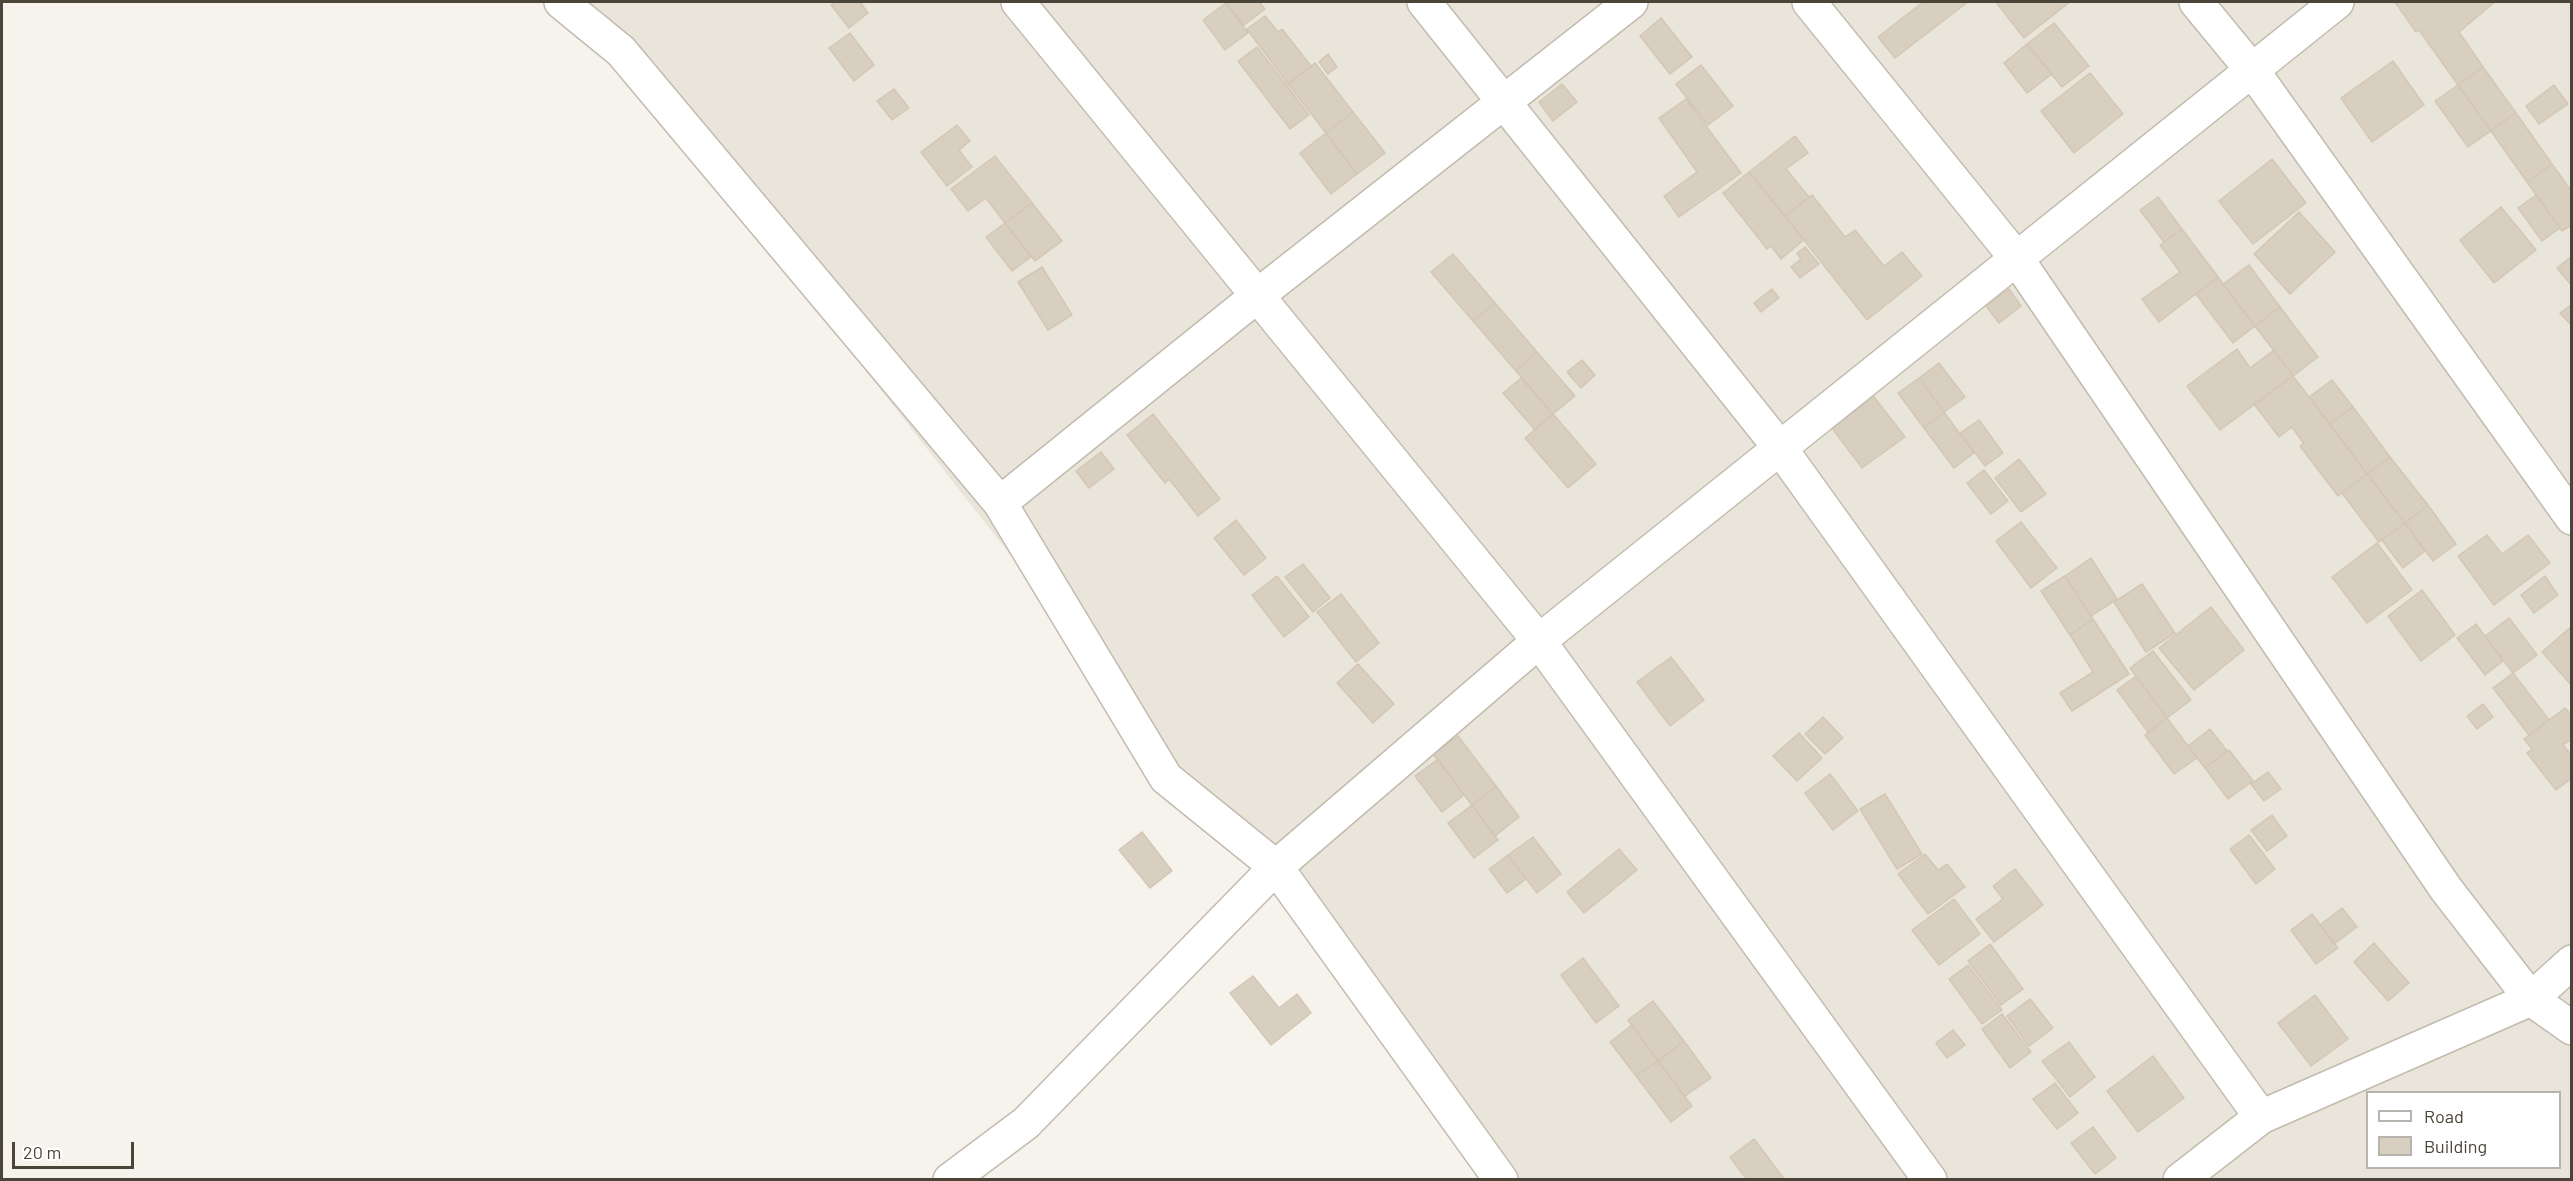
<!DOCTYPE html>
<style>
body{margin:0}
#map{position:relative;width:2573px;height:1181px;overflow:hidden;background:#f6f3ec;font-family:Barlow,sans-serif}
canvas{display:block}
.frame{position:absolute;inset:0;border:3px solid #4b4439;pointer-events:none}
.legend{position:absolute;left:2366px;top:1091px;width:195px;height:78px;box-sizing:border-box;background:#fff;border:2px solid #b7b4b0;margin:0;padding:8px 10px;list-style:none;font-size:18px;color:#4b4439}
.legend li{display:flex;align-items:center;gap:12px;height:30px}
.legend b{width:30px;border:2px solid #b7b4b0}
.scale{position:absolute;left:12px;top:1142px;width:122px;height:27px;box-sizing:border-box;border:3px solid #4b4439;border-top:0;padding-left:8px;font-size:18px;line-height:21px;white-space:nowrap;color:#4b4439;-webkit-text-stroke:4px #fff;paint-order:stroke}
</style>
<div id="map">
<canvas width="2573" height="1181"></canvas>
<div class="frame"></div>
<ul class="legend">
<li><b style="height:8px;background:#fff"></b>Road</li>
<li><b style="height:16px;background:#d8cfc1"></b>Building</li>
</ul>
<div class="scale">20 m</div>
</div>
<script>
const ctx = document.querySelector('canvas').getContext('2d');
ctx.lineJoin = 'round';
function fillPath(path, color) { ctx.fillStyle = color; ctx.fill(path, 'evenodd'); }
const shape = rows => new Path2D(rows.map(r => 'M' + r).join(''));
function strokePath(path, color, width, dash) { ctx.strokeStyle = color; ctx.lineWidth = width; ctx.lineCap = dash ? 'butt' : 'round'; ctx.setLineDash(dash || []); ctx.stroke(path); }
fillPath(shape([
 [577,2,2571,2,2571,1179,1499,1179],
 [2368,1092,2560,1092,2560,1168,2368,1168]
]), '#eae5da');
const building = shape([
 [836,2,860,2,868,13,849,28,831,5,836,2],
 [1225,2,1259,2,1265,9,1244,25,1225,2],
 [1923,2,1968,2,1895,58,1878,37,1923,2],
 [1996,2,2070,2,2024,38,1996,2],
 [2395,2,2495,2,2459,32,2483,67,2458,85,2419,30,2416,32,2395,2],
 [1226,3,1248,33,1225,50,1203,20,1226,3],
 [1265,16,1278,32,1282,29,1311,66,1288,84,1247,29,1265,16],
 [1661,18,1692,57,1670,74,1640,36,1661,18],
 [2054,23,2089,66,2062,87,2027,44,2054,23],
 [850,33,874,65,854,81,829,48,850,33],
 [2027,44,2052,74,2027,93,2004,63,2027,44],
 [1257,47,1309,115,1290,129,1238,61,1257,47],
 [1328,54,1337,67,1328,74,1319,62,1328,54],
 [2393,61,2424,105,2372,142,2341,98,2393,61],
 [1315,63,1353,112,1326,133,1288,84,1315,63],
 [1701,65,1733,106,1708,125,1676,84,1701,65],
 [2483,67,2516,113,2491,131,2458,85,2483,67],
 [2090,73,2123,114,2074,153,2041,111,2090,73],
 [1562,84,1577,102,1553,121,1539,102,1562,84],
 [2458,85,2491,131,2468,147,2435,101,2458,85],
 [2554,85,2568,104,2539,124,2526,106,2554,85],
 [894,89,909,108,892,120,877,101,894,89],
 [1686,99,1741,173,1679,217,1664,196,1697,172,1659,118,1686,99],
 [1353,112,1385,153,1357,174,1326,133,1353,112],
 [2516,113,2552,164,2527,182,2491,131,2516,113],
 [957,125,970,141,959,150,972,167,947,186,921,152,957,125],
 [1326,133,1357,174,1331,194,1300,153,1326,133],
 [1795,136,1808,153,1786,169,1809,197,1785,216,1749,172,1795,136],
 [995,156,1032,203,1005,223,986,198,968,211,951,189,995,156],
 [2272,159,2306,203,2253,244,2219,201,2272,159],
 [2552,164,2572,192,2572,225,2562,231,2527,182,2552,164],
 [1749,172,1804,240,1781,259,1771,246,1767,249,1723,193,1749,172],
 [1812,195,1845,237,1855,230,1884,266,1902,252,1922,276,1867,320,1785,216,1812,195],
 [2536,195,2560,228,2542,241,2518,208,2536,195],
 [2158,197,2182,229,2164,242,2140,210,2158,197],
 [1032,203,1062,241,1035,261,1005,223,1032,203],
 [2501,207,2536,250,2494,283,2460,240,2501,207],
 [2299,212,2335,252,2290,294,2254,254,2299,212],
 [1005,223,1031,257,1012,271,986,237,1005,223],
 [2182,229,2218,277,2159,322,2142,299,2180,272,2160,245,2182,229],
 [1805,247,1819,264,1800,278,1791,267,1801,259,1797,253,1805,247],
 [1453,254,1495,303,1473,321,1431,272,1453,254],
 [2572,256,2572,286,2557,268,2572,256],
 [2249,265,2280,307,2255,326,2223,284,2249,265],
 [1042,267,1072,315,1048,330,1018,282,1042,267],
 [2218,277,2255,326,2233,343,2196,294,2218,277],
 [1772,289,1779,298,1761,312,1754,303,1772,289],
 [2009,289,2021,306,1999,323,1986,306,2009,289],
 [1495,303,1537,352,1516,371,1473,321,1495,303],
 [2572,304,2572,326,2560,313,2572,304],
 [2280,307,2318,357,2293,376,2255,326,2280,307],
 [2237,349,2250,368,2274,350,2293,376,2220,430,2187,386,2237,349],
 [1537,352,1575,396,1553,414,1516,371,1537,352],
 [1582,360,1595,375,1581,388,1567,372,1582,360],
 [1939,363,1965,397,1944,412,1919,378,1939,363],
 [2293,376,2367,474,2338,496,2300,446,2304,444,2292,427,2279,437,2254,404,2293,376],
 [1521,378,1553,414,1535,430,1503,393,1521,378],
 [1919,378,1944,412,1924,428,1898,393,1919,378],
 [2332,380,2353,407,2330,424,2309,397,2332,380],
 [1874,397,1905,437,1862,468,1832,428,1874,397],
 [2353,407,2390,457,2367,474,2330,424,2353,407],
 [1944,412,1974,453,1954,468,1924,428,1944,412],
 [1153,414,1220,499,1198,516,1169,479,1165,483,1127,435,1153,414],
 [1553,414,1596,464,1568,488,1525,438,1553,414],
 [1979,420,2003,453,1985,466,1960,433,1979,420],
 [1101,452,1114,469,1089,488,1076,471,1101,452],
 [2390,457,2428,505,2405,523,2367,474,2390,457],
 [2019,459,2046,494,2021,512,1995,478,2019,459],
 [1984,470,2008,501,1991,514,1967,483,1984,470],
 [2367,474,2405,523,2379,542,2342,493,2367,474],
 [2428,505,2456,544,2433,561,2405,523,2428,505],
 [1236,520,1266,558,1244,575,1214,538,1236,520],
 [2021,522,2057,568,2031,588,1996,541,2021,522],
 [2405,523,2425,551,2403,568,2382,540,2405,523],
 [2487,535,2502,554,2528,535,2550,563,2494,605,2458,556,2487,535],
 [2377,543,2412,590,2367,623,2332,577,2377,543],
 [2091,558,2117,599,2091,616,2065,576,2091,558],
 [1303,564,1330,598,1313,612,1285,577,1303,564],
 [1277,576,1309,617,1284,637,1252,595,1277,576],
 [2065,576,2093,619,2070,635,2041,591,2065,576],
 [2545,576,2558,595,2534,613,2521,595,2545,576],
 [2142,584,2175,633,2146,652,2114,602,2142,584],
 [2422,590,2455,635,2421,661,2388,616,2422,590],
 [1341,594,1379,643,1356,662,1317,612,1341,594],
 [2211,607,2244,650,2194,690,2159,648,2211,607],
 [2509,618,2537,655,2513,673,2485,636,2509,618],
 [2093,619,2129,674,2072,711,2060,693,2093,672,2070,635,2093,619],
 [2476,624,2503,661,2485,675,2457,638,2476,624],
 [2572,626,2572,686,2542,652,2572,626],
 [2153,651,2191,700,2167,718,2130,668,2153,651],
 [1671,657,1704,700,1670,726,1637,682,1671,657],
 [1358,664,1394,704,1373,723,1337,683,1358,664],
 [2513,673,2549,720,2529,735,2493,688,2513,673],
 [2136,676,2167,718,2148,732,2117,690,2136,676],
 [2483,704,2493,717,2477,729,2467,716,2483,704],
 [2565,708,2572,716,2572,739,2563,745,2572,756,2572,778,2556,790,2527,753,2532,749,2524,739,2565,708],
 [1823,717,1843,738,1825,754,1805,734,1823,717],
 [2167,718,2197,758,2174,774,2145,735,2167,718],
 [2210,729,2227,751,2205,768,2188,746,2210,729],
 [1799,733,1822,758,1797,781,1773,756,1799,733],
 [1458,736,1496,786,1472,805,1433,754,1458,736],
 [2229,750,2253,781,2228,799,2205,768,2229,750],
 [1438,759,1464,795,1442,812,1415,776,1438,759],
 [2268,772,2281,789,2264,801,2251,784,2268,772],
 [1830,774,1858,811,1833,830,1805,793,1830,774],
 [1496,786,1519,817,1495,836,1472,805,1496,786],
 [1885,794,1922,854,1897,869,1860,809,1885,794],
 [1472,805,1498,840,1474,858,1448,823,1472,805],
 [2272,815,2287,836,2267,851,2251,830,2272,815],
 [1142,832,1172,871,1150,888,1119,850,1142,832],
 [2249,835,2275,869,2256,884,2230,849,2249,835],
 [1533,837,1561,874,1537,893,1508,855,1533,837],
 [1619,849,1637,870,1584,913,1567,892,1619,849],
 [1925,854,1938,870,1947,864,1965,887,1928,914,1898,874,1925,854],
 [1508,855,1526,879,1507,893,1489,869,1508,855],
 [2015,869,2043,905,1994,942,1976,919,2003,899,1993,886,2015,869],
 [1954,899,1980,934,1939,965,1912,930,1954,899],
 [2342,908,2357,927,2334,944,2320,925,2342,908],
 [2312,914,2338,948,2316,964,2291,930,2312,914],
 [2374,943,2409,983,2388,1001,2354,962,2374,943],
 [1990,944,2023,989,2001,1005,1968,961,1990,944],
 [1583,958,1619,1006,1596,1023,1561,975,1583,958],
 [1968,965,2002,1010,1982,1024,1949,979,1968,965],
 [1253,976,1279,1008,1297,994,1311,1013,1271,1045,1230,993,1253,976],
 [2315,995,2348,1039,2311,1066,2278,1023,2315,995],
 [2030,999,2053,1028,2029,1046,2007,1016,2030,999],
 [1653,1001,1684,1041,1658,1061,1628,1020,1653,1001],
 [2002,1014,2031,1052,2010,1068,1982,1029,2002,1014],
 [1632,1025,1658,1061,1636,1076,1610,1042,1632,1025],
 [1953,1030,1965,1045,1947,1058,1936,1043,1953,1030],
 [1684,1041,1711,1078,1685,1096,1658,1061,1684,1041],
 [2069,1042,2095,1077,2070,1097,2042,1061,2069,1042],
 [2153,1056,2184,1098,2138,1132,2107,1091,2153,1056],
 [1658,1061,1692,1106,1671,1122,1636,1076,1658,1061],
 [2055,1083,2078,1113,2057,1129,2033,1099,2055,1083],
 [2093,1127,2116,1158,2095,1174,2071,1143,2093,1127],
 [1754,1139,1785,1180,1747,1180,1730,1157,1754,1139]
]);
fillPath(building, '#d8cfc1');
strokePath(building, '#d3c7b4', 1.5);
const minor = shape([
 [561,2,621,51,1000,503,1166,778,1276,867,1501,1180],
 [1018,2,1539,641,1930,1180],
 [1424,2,1780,448,2261,1117],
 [1809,2,2017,259,2446,889,2531,999,2572,1028],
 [2196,2,2252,70,2572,518],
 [1000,503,1257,296,1631,2],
 [950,1180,1026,1123,1276,867,1539,641,2337,2],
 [2180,1180,2261,1117,2531,999,2572,962]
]);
strokePath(minor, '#c2bbae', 36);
strokePath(minor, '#fff', 33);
</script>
